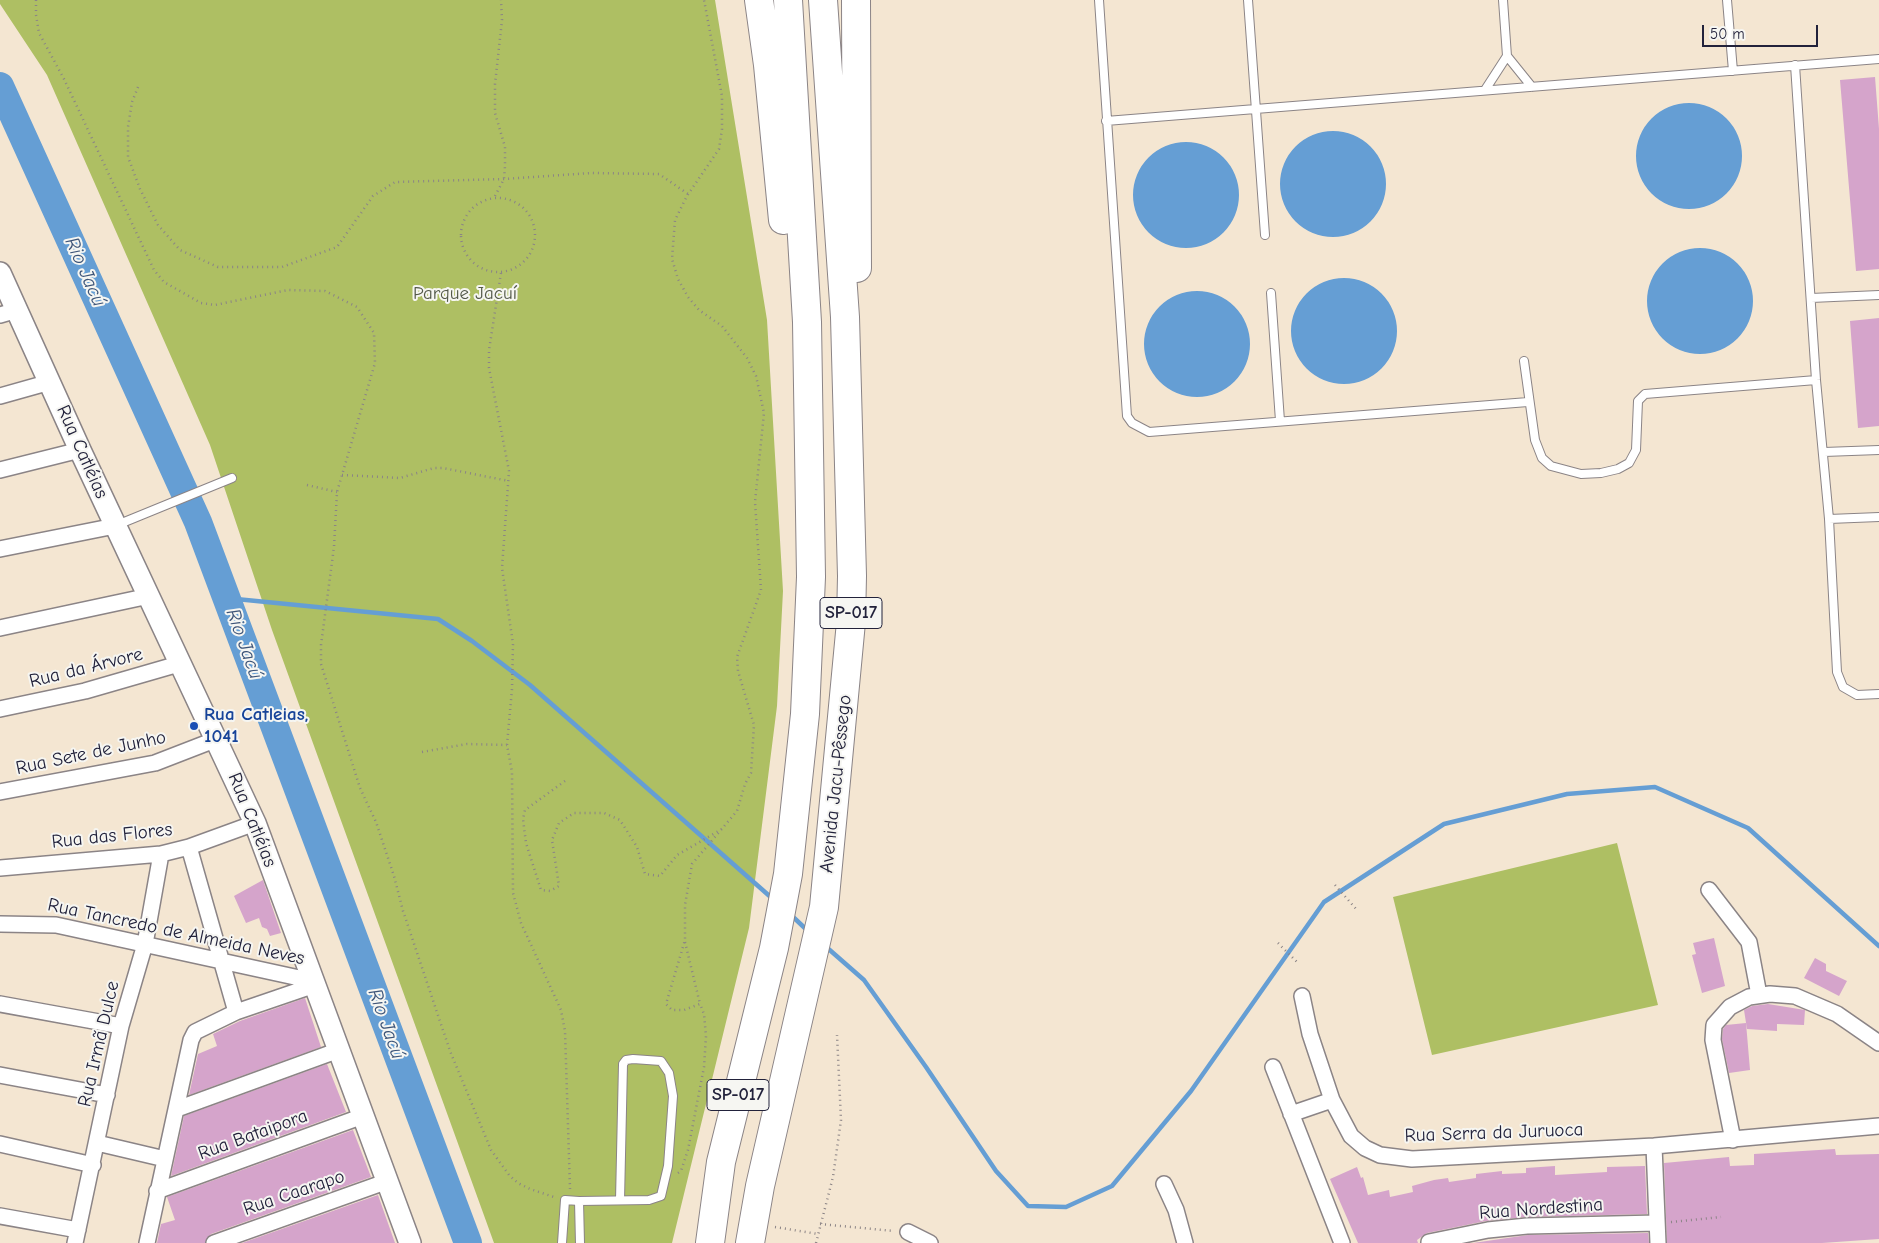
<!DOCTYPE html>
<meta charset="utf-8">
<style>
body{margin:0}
#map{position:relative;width:1879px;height:1243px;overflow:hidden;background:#f4e6d2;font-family:"Comic Neue",sans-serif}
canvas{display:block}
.scale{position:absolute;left:1702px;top:25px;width:116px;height:22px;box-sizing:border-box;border:2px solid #22223b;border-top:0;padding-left:6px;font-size:15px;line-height:18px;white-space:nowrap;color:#22223b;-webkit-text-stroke:4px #f6f6f2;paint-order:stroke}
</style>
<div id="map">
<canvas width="1879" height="1243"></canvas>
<div class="scale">50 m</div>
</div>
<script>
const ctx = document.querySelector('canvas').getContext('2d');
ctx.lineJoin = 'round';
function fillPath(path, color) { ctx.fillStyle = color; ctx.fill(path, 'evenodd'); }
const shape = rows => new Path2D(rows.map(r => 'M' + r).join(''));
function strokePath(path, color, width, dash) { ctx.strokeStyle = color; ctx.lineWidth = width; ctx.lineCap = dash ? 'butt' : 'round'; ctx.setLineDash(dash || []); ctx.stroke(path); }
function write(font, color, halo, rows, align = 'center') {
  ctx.font = font + ' "Comic Neue",sans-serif'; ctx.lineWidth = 4; ctx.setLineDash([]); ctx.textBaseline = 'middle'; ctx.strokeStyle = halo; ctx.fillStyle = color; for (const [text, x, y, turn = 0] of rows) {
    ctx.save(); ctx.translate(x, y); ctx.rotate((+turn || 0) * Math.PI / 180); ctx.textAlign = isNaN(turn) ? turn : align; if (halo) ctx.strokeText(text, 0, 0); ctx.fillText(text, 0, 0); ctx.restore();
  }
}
fillPath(shape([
 [0,0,715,0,767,320,783,591,777,706,749,928,672,1243,494,1243,272,630,210,445,47,75,0,4],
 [1617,843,1658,1005,1432,1055,1393,897]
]), '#aebf63');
fillPath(shape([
 '1636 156a53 53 0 1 1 106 0a53 53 0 1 1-106 0Z',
 '1280 184a53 53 0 1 1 106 0a53 53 0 1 1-106 0Z',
 '1133 195a53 53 0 1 1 106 0a53 53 0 1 1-106 0Z',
 '1647 301a53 53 0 1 1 106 0a53 53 0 1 1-106 0Z',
 '1291 331a53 53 0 1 1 106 0a53 53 0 1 1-106 0Z',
 '1144 344a53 53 0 1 1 106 0a53 53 0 1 1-106 0Z'
]), '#659ed4');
strokePath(shape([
 [226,598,438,619,472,641,530,685,774,900],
 [791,915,809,932],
 [824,945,864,980,926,1067,996,1171,1028,1206,1066,1207,1112,1186,1191,1091,1324,902,1444,824,1567,794,1655,787,1748,828,1879,946]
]), '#659ed4', 4.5);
strokePath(shape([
 [0,86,198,522,468,1243]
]), '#659ed4', 28);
fillPath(shape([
 [1875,77,1879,129,1879,269,1856,271,1840,80],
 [1879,318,1879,426,1858,428,1850,321],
 [263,880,281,933,270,936,267,929,262,927,259,918,246,923,234,896],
 [1714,938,1725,986,1702,993,1692,955,1696,954,1693,943],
 [1815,958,1826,964,1826,971,1847,981,1839,996,1804,978],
 [305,998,321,1047,189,1095,198,1054,217,1046,213,1034,240,1021],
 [1768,1004,1805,1010,1804,1025,1777,1024,1777,1031,1747,1029,1744,1010,1752,1006],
 [1746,1023,1750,1070,1729,1073,1722,1039,1723,1029,1726,1025],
 [327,1064,346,1112,171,1176,184,1116],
 [353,1130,371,1177,211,1234,205,1243,157,1243,161,1224,175,1220,167,1197],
 [1835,1149,1836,1155,1879,1154,1879,1239,1822,1243,1667,1243,1664,1163,1729,1157,1730,1166,1754,1165,1754,1154],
 [1555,1166,1555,1175,1607,1172,1607,1167,1645,1166,1647,1214,1526,1217,1486,1221,1427,1233,1417,1240,1418,1243,1358,1243,1330,1179,1357,1167,1361,1178,1363,1177,1368,1195,1389,1190,1390,1197,1413,1192,1412,1186,1434,1180,1448,1178,1449,1182,1476,1178,1476,1174,1502,1171,1502,1174,1526,1173,1526,1168],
 [378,1195,395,1243,242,1243],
 [1648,1233,1649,1243,1473,1243,1528,1235]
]), '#d5a4cb');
const lane = shape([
 [1099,0,1127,416,1132,423,1149,432,1528,402],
 [1248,0,1265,235],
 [1727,0,1733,71],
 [1507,56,1532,87],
 [1795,65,1816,380,1829,519,1837,672,1843,687,1857,695,1879,694],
 [1485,90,1507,56,1503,0],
 [1106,121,1879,59],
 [1271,293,1280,421],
 [1811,298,1879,295],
 [1524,361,1535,440,1542,458,1551,466,1581,474,1601,473,1618,469,1629,463,1636,450,1638,401,1645,394,1816,380],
 [1824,452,1879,450],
 [1829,519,1879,517],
 [117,525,232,478],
 [579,1201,580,1243],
 [562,1243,565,1200,579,1201,649,1200,661,1196,668,1166,673,1096,669,1073,661,1061,633,1059,626,1060,623,1064,620,1200]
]);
const street = shape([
 [0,315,17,310],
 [0,396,50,382],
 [0,470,80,450],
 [0,549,115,526],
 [0,628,149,596],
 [0,709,85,691,182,663],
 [0,792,155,763,217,739],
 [189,847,236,1012],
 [0,868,161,854,189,847,255,823],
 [1709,890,1749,942,1759,995],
 [0,924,56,925,313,981],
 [1302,996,1310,1034,1332,1100,1351,1136,1365,1148,1380,1155,1412,1159,1654,1146,1879,1126],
 [0,1004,121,1026],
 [1273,1067,1342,1243],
 [0,1075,107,1095],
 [177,1109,339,1050],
 [1291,1114,1332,1100],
 [1733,1140,1713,1040,1714,1025,1730,1007,1749,997,1770,994,1795,996,1837,1014,1879,1043],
 [97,1143,165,1159],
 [0,1144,93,1165],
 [1654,1146,1658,1243],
 [1164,1184,1176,1210,1185,1243],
 [157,1191,363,1116],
 [0,1216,78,1230],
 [908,1232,930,1243],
 [1429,1242,1488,1230,1527,1226,1657,1223],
 [75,1243,121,1026,145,944,161,854],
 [147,1243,191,1040,195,1032,236,1012,315,985],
 [214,1243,388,1181]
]);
const secondary = shape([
 [0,273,80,450,255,823,410,1243]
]);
const highway = shape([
 [759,0,768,65,783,220],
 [856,0,857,268],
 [710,1243,721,1162,774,948,788,874,805,714,811,577,807,322,788,0],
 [750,1243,760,1186,824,907,851,622,852,576,845,317,823,0]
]);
strokePath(lane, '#8b8486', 10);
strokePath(street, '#8b8486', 18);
strokePath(secondary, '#8b8486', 24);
strokePath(highway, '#8b8486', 30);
strokePath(shape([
 [36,0,36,15,39,33,64,79,154,270,164,282,201,303,215,305,288,290,325,291,357,307,374,333,375,363,337,492,334,547,321,645,321,664,360,788,376,822,394,876,403,911,450,1051,491,1150,509,1175,518,1183,530,1189,554,1197],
 [138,87,132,102,128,127,128,157,140,189,158,225,180,250,218,267,282,267,337,247,373,196,395,182,504,179,591,173,659,174,688,194],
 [495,196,504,179,505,166,505,147,495,113,495,84,502,20,501,0],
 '461 235a37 37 0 1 1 74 0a37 37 0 1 1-74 0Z',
 [501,273,489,350,489,368,509,471,502,568,513,644,512,689,507,745,512,772,513,893,521,923,561,1010,565,1031,570,1189],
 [342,475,400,478,434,468,443,468,509,481],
 [307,485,337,492],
 [422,752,467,744,507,745],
 [565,781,525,810,523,819,526,843,541,890,550,891,559,886,552,840,559,823,574,813,604,813,620,820,637,847,645,874,660,876,677,855,722,829],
 [1335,885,1357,910],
 [685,942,700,1004],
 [1278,943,1298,963],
 [678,1173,681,1171,688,1150,704,1067,706,1036,704,1014,700,1004,684,1010,672,1010,666,1004,685,940,685,905,692,864,737,811,745,784,751,773,754,725,738,671,737,657,761,590,755,502,764,413,756,376,747,358,722,326,699,310,688,297,678,279,672,259,675,220,687,196,719,149,722,129,722,96,704,0],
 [1671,1222,1721,1217],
 [820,1224,894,1231],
 [775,1227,818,1234],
 [816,1243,833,1177,841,1120,837,1035]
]), '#8b8486', 2.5, [1, 4]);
strokePath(lane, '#fff', 8);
strokePath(street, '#fff', 15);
strokePath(secondary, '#fff', 21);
strokePath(highway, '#fff', 28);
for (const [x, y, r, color] of [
 [194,726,5,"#1a4fb4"]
]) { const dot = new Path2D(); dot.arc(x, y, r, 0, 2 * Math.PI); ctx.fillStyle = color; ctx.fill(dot); strokePath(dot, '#f6f6f2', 2); }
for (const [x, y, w] of [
 [851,613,62],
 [738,1095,62]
]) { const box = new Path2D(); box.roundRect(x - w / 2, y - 15.5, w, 31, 4); ctx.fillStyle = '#f6f6f2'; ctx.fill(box); strokePath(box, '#22223b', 1); }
write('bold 18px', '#22223b', null, [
 ["SP-017",851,613],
 ["SP-017",738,1095]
]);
write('19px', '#535949', '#f6f6f2', [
 ["Parque Jacuí",465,294]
]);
write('19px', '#22223b', '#f6f6f2', [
 ["Rua Catléias",82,452,66],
 ["Rua da Árvore",86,668,-14],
 ["Rua Sete de Junho",91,753,-12],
 ["Avenida Jacu-Pêssego",836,784,-84],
 ["Rua Catléias",252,820,68],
 ["Rua das Flores",112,836,-6],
 ["Rua Tancredo de Almeida Neves",176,932,12],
 ["Rua Irmã Dulce",99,1044,-77],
 ["Rua Serra da Juruoca",1494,1133,-2],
 ["Rua Bataipora",253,1135,-20],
 ["Rua Caarapo",294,1193,-19],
 ["Rua Nordestina",1541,1209,-4]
]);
write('bold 19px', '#164399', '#f6f6f2', [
 ["Rua Catleias,",204,715],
 ["1041",204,737]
], 'left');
write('italic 20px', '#3d5478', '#f6f6f2', [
 ["Rio Jacú",85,272,66],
 ["Rio Jacú",244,644,70],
 ["Rio Jacú",386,1024,70]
]);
</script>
